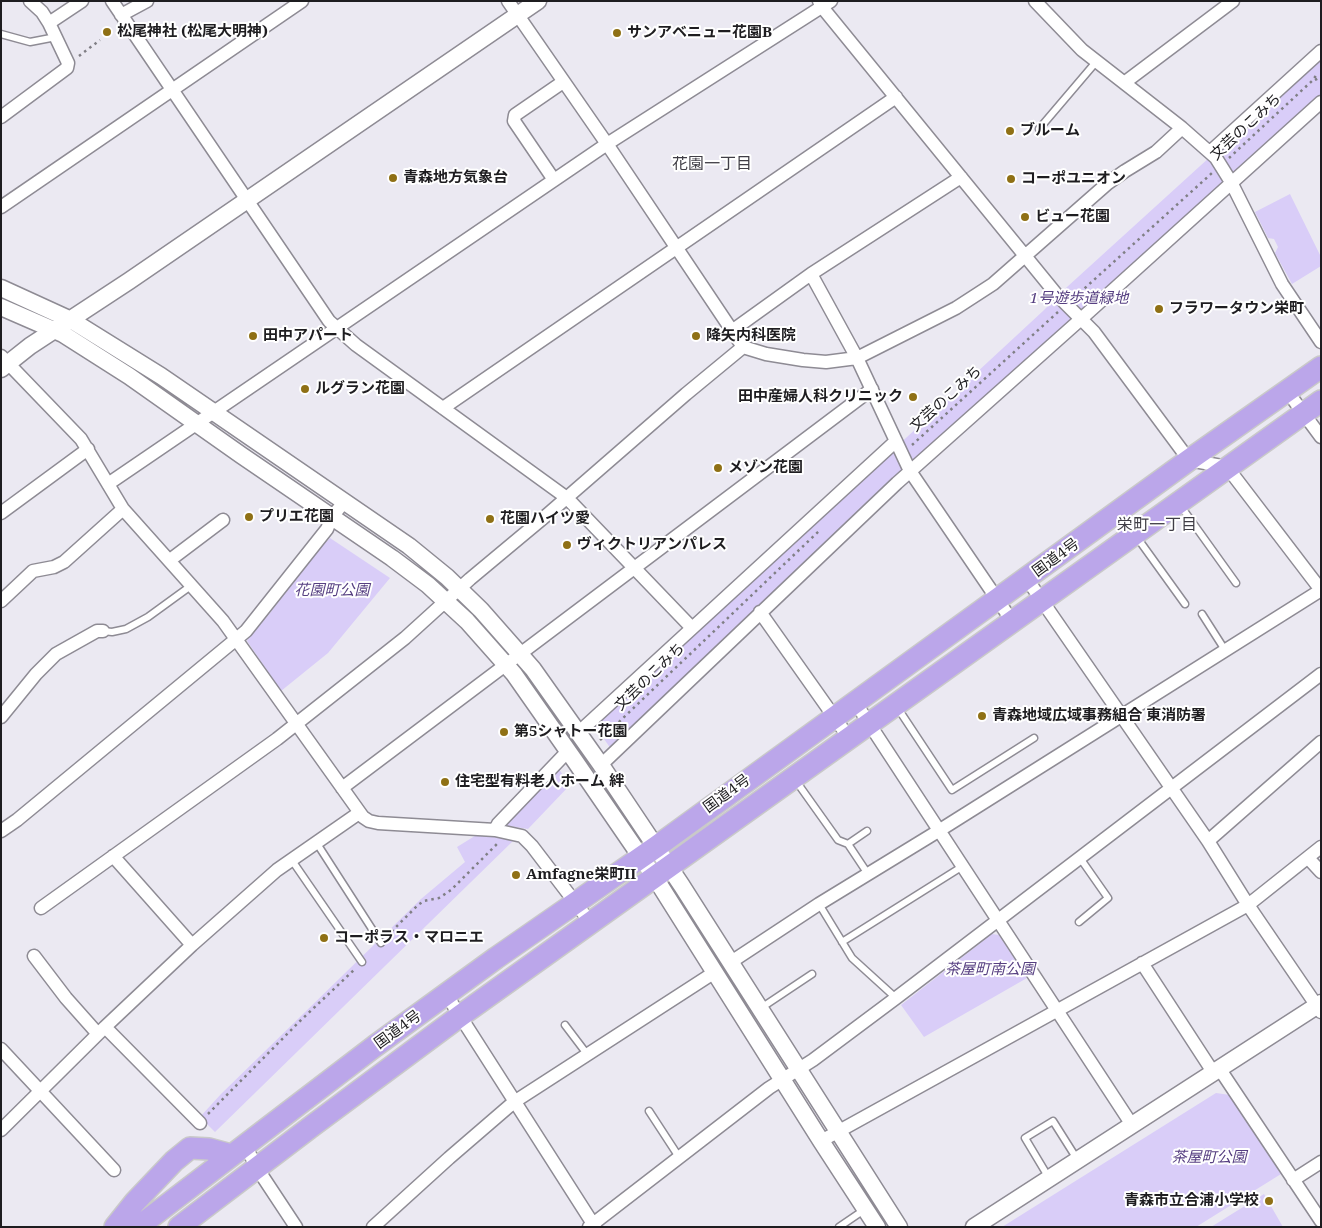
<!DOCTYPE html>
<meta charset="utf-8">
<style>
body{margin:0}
#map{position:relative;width:1322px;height:1228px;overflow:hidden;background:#ebe9f2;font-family:"Noto Serif",serif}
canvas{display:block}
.frame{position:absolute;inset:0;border:2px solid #1e1d20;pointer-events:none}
</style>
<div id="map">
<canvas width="1322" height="1228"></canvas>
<div class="frame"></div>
</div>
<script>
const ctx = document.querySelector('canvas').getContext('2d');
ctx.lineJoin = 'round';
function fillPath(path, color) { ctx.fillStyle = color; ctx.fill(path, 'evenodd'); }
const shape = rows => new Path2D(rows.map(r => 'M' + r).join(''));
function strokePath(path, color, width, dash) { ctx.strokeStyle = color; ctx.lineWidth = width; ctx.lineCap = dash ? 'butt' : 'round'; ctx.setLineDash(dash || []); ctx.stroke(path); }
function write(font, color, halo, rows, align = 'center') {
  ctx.font = font + ' "Noto Serif","Noto Sans JP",serif'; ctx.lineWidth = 4; ctx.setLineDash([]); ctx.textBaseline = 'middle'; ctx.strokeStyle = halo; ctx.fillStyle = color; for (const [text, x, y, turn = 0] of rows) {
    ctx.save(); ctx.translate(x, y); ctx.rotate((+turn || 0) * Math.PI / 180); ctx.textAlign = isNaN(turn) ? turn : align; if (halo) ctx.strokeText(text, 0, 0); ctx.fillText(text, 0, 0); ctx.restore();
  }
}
fillPath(shape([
 [1321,56,1321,99,903,472,753,611,611,749,595,726,1043,311,1067,287],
 [1290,194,1321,257,1321,266,1292,284,1275,253,1278,247,1274,239,1268,238,1255,212],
 [330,538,390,578,328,653,281,691,247,641,248,639,270,613,318,550],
 [556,765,570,785,528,829,503,825],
 [478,834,514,839,513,841,215,1132,200,1117,221,1094,421,899,465,862,457,847],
 [992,934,999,935,1027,978,924,1037,901,1005],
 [1216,1093,1230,1095,1281,1174,1196,1227,1002,1227],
 [1264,1194,1283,1227,1211,1227]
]), '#d9cdf8');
const service = shape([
 [1,34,30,42,56,37],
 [1039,129,1096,62],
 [1180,505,1236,583],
 [1136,536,1185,604],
 [1202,614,1225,650],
 [103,631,112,632,126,629,148,617,192,585],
 [897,707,952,790,1034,738],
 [796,781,838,840,848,844],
 [867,831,848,844,868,874],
 [316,842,381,943],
 [291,859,362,962],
 [819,904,852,958,896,998],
 [1079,922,1108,898,1080,858],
 [842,942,963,866],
 [761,1008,812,974],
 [565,1025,587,1054],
 [649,1111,679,1157],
 [1049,1178,1025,1138,1053,1121,1077,1159],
 [839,1227,864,1210]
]);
const minor = shape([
 [30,1,42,12,49,23,82,1],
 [112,1,329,321,356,345,567,498,692,628],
 [508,1,607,144,743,347,766,354,803,360,826,362,857,358,956,308,993,284,1108,183,1125,171,1156,152,1182,128],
 [819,1,822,7,1057,295,1094,332,1189,460,1227,467,1321,590],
 [1035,1,1082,50,1182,128,1216,158,1231,182,1282,284,1321,342],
 [121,15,147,1],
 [1124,83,1233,1],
 [1,117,67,68,68,63,49,23],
 [1210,152,1321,51],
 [554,180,514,121,515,115,563,82],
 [1,207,302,1],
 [811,274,857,358,910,471,1012,621],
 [733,330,811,274,961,177],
 [1,356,81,439,123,509,223,621,363,817,369,821,378,823,495,830,522,836,532,846,590,922],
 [1287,391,1321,437],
 [443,408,896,97],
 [108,484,607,144,831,1],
 [1,513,88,449],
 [170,560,223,520],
 [1027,579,1208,841,1248,905,1321,1012],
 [1,601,33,571,54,567,64,562,123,509],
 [760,612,849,738],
 [855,702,1132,1125],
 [1,717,36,674,56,654,97,631,103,631],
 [578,733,896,441],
 [601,765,897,483,1081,319,1321,102],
 [342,788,872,389],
 [495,830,498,824,568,751],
 [1,831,17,820,246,631,327,529,332,517,344,502],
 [1208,841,1321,742],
 [113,856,192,945],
 [1308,858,1321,872],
 [41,908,277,739,405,638,470,579,548,514,686,394,743,347],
 [34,956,66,998,98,1034],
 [731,962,819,904,940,830,1321,590],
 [1142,963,1213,1072],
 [446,994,595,1227],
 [105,1027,200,1123],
 [1,1049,114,1170],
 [1219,1068,1321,1221],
 [1,1130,105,1027,192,945,277,870,359,813],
 [821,1141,1248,905,1321,847],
 [245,1145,257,1168,296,1227],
 [1293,1180,1321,1162],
 [373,1227,449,1158,514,1102,715,972],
 [589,1227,769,1088,813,1060,896,998,1321,674]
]);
const tertiary = shape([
 [1,288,71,320,161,376,409,546,447,577,481,610,533,669,601,765,682,886,899,1227],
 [1,307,63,334,129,376,241,455,392,558,428,585,467,621,514,674,575,761,654,876,821,1141,877,1227],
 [1,369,30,346,129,281,538,1],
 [974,1227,1321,1003]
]);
const trunk = shape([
 [115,1227,135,1202,174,1161,190,1148,209,1149,231,1155],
 [138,1227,375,1046,496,958,656,847,1189,460,1321,367],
 [179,1227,312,1126,460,1016,1321,401]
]);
strokePath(service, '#8e8b94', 9);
strokePath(minor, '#8e8b94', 15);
strokePath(tertiary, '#8e8b94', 19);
strokePath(trunk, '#c9c9c9', 24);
strokePath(shape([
 [79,56,100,40],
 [1315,80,1321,77],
 [1229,158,1313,80,1317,74],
 [1075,297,1212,173],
 [912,445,1058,312],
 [600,740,820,530],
 [387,936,418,905,424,901,439,898,451,890,498,843],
 [208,1114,300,1021,355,969]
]), '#807f85', 2.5, [2.5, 4]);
strokePath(service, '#fff', 6);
strokePath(minor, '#fff', 12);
strokePath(tertiary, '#fff', 16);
strokePath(trunk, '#bba6ea', 21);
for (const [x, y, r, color] of [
 [107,32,5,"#8f7015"],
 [617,33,5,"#8f7015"],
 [1010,131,5,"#8f7015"],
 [393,178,5,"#8f7015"],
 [1011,179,5,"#8f7015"],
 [1025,217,5,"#8f7015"],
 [1159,309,5,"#8f7015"],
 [253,336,5,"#8f7015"],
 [696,336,5,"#8f7015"],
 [305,389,5,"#8f7015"],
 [913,397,5,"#8f7015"],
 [718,468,5,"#8f7015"],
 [249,517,5,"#8f7015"],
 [490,519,5,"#8f7015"],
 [567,545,5,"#8f7015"],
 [982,716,5,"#8f7015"],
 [504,732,5,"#8f7015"],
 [445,782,5,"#8f7015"],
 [516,875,5,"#8f7015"],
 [324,938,5,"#8f7015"],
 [1269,1201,5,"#8f7015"]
]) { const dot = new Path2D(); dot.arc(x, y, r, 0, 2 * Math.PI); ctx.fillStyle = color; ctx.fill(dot); strokePath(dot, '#fff', 2); }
write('bold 15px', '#1e1d20', '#fff', [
 ["松尾神社 (松尾大明神)",117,32],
 ["サンアベニュー花園B",627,33],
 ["ブルーム",1020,131],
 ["青森地方気象台",403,178],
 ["コーポユニオン",1021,179],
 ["ビュー花園",1035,217],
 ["フラワータウン栄町",1169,309],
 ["田中アパート",263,336],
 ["降矢内科医院",706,336],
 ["ルグラン花園",315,389],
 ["田中産婦人科クリニック",903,397,"right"],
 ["メゾン花園",728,468],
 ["プリエ花園",259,517],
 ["花園ハイツ愛",500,519],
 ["ヴィクトリアンパレス",577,545],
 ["青森地域広域事務組合 東消防署",992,716],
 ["第5シャトー花園",514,732],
 ["住宅型有料老人ホーム 絆",455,782],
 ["Amfagne栄町II",526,875],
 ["コーポラス・マロニエ",334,938],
 ["青森市立合浦小学校",1259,1201,"right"]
], 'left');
write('15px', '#1e1d20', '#fff', [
 ["文芸のこみち",1246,127,-43],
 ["文芸のこみち",946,399,-42],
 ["国道4号",1056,558,-36],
 ["文芸のこみち",650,677,-44],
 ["国道4号",727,794,-36],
 ["国道4号",398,1030,-36]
]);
write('italic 15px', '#574082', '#fff', [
 ["1号遊歩道緑地",1079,299],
 ["花園町公園",332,591],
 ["茶屋町南公園",990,970],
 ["茶屋町公園",1209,1158]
]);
write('16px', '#403e46', '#fff', [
 ["花園一丁目",712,164],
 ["栄町一丁目",1157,525]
]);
</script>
